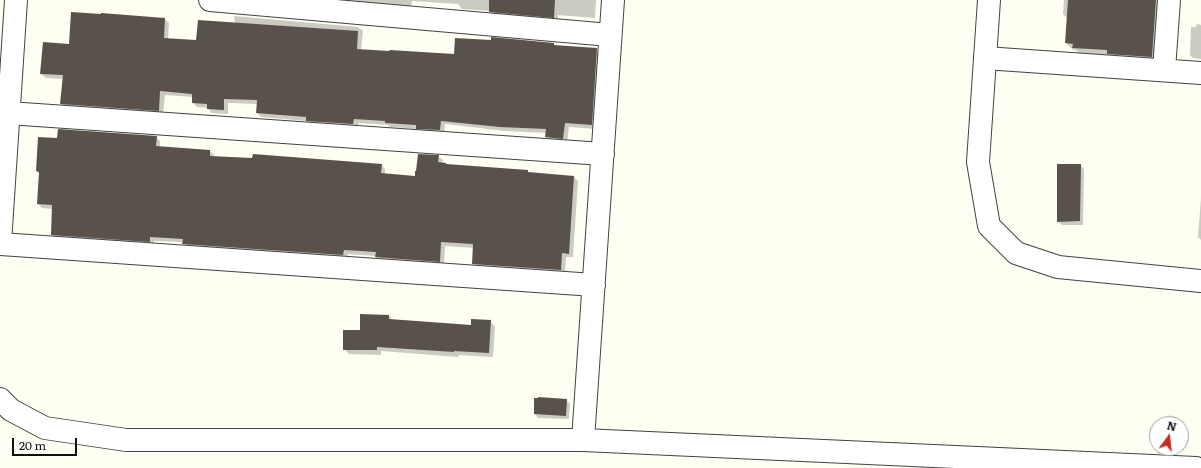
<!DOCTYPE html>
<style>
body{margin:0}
#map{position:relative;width:1201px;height:468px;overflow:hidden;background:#fffef2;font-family:Literata,serif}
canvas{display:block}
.north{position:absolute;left:1149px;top:416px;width:40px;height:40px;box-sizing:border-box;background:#fff;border:1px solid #9f9f9f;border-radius:50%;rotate:15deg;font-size:11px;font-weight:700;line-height:16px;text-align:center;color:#0f0f0f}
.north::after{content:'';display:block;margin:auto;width:14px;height:18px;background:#c22c25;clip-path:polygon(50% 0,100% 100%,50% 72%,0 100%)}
.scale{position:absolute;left:12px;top:438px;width:65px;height:18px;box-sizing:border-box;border:2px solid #0f0f0f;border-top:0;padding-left:5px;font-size:12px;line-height:14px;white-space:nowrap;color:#0f0f0f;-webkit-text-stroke:3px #fff;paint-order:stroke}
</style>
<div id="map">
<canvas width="1201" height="468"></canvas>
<div class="north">N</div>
<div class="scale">20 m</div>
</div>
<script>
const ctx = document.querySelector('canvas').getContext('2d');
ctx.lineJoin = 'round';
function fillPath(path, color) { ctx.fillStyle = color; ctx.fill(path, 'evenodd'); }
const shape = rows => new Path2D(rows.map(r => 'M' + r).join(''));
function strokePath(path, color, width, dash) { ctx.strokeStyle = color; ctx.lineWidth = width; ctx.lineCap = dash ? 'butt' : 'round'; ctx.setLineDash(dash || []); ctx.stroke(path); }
fillPath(shape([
 [319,0,596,0,595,18,558,15,558,21,495,16,490,11,462,9,458,4,412,1,411,8],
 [1064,0,1165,0,1159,63,1114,60,1110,56,1080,54,1076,50,1073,50,1066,43,1068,19,1063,14],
 [72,13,165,19,169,23,168,39,197,41,235,24,234,16,358,27,363,31,361,50,455,55,553,44,556,46,597,49,601,54,596,129,569,127,567,143,551,142,546,137,547,133,505,131,445,124,444,134,422,133,418,129,390,127,388,125,359,123,357,128,311,125,307,121,261,117,257,113,257,104,228,103,228,114,212,113,208,108,197,107,193,103,193,97,165,95,163,115,66,108,61,104,64,79,46,78,41,74,70,45],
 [1197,24,1201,25,1201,59,1193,58,1190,55,1191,27,1196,27],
 [156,137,160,141,160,148,210,151,214,155,214,157,381,165,385,169,385,175,416,177,438,156,443,160,442,163,446,164,447,165,574,177,578,181,573,257,566,257,565,274,477,268,473,264,474,248,445,246,444,266,380,261,376,257,376,256,348,254,347,259,188,248,183,242,154,241,154,246,56,239,52,235,53,209,42,208,38,204,40,174,37,171],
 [1080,165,1084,169,1083,225,1062,225,1058,221],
 [1201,198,1201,240,1198,237],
 [389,316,393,320,472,326,490,321,495,326,493,357,459,355,458,357,381,351,381,355,349,354,344,349,361,331],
 [535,399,566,400,570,404,569,419,538,418,535,414]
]), '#0003');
fillPath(shape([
 [489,0,555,0,554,18,489,12],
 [1068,0,1156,0,1152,57,1107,54,1107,50,1072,48,1073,44,1065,43],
 [71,12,101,14,101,13,165,18,164,38,196,40,198,20,358,31,357,49,389,51,390,50,454,54,455,38,491,40,491,37,554,43,554,45,597,48,592,125,565,123,563,139,545,137,546,129,500,127,441,121,440,130,416,129,416,125,385,123,385,121,354,119,353,124,306,121,306,117,256,113,257,100,224,99,224,110,207,109,207,104,192,103,192,94,160,91,159,111,60,104,63,75,40,74,43,42,69,44],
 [58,129,157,136,156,146,210,150,210,156,252,158,253,154,382,164,381,173,415,176,415,171,416,171,418,154,439,155,438,162,446,163,446,164,528,170,528,172,574,176,569,254,562,253,561,270,472,264,473,244,441,242,440,262,375,257,376,252,344,250,343,255,182,244,183,239,150,237,150,242,51,235,52,205,37,204,39,172,36,171,38,137,57,138],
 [1057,164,1081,164,1080,221,1057,222],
 [360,314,389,315,389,319,471,325,471,319,491,320,489,353,454,351,454,352,377,347,377,350,343,350,343,330,360,330],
 [538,397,567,399,566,416,534,414,534,398,538,398]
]), '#58524b');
const minor = shape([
 [210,0,610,35],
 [985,58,1201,73],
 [1164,70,1169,0],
 [8,113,603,154],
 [0,244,594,285],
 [583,440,613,0]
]);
const tertiary = shape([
 [989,0,978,162,989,226,1016,253,1058,267,1201,281],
 [0,243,16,0],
 [0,399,11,410,45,428,126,440,583,440,1196,468]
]);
strokePath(minor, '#424242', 24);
strokePath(tertiary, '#424242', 24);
strokePath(minor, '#fff', 22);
strokePath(tertiary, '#fff', 22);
</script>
